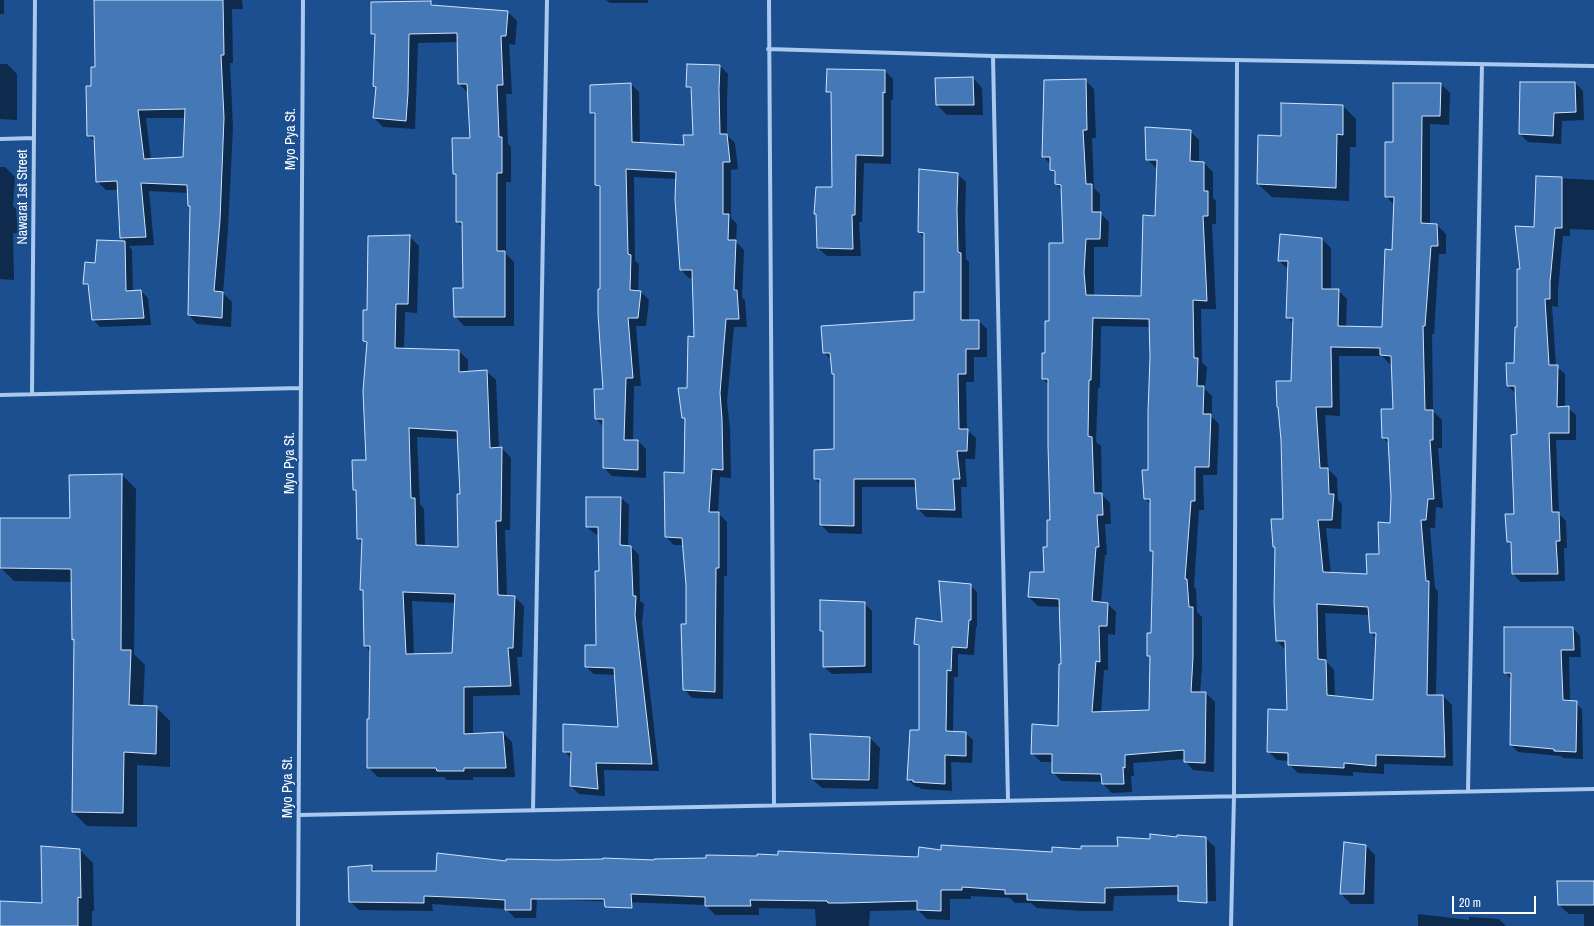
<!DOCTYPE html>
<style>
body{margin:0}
#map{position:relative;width:1594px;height:926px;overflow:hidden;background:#1b4f8f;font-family:"Archivo Narrow",sans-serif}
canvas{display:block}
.scale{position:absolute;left:1452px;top:896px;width:84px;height:18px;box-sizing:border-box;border:2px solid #fff;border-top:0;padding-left:5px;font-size:12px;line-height:14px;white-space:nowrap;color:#fff;-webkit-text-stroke:3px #1b4f8f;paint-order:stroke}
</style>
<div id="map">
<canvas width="1594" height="926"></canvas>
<div class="scale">20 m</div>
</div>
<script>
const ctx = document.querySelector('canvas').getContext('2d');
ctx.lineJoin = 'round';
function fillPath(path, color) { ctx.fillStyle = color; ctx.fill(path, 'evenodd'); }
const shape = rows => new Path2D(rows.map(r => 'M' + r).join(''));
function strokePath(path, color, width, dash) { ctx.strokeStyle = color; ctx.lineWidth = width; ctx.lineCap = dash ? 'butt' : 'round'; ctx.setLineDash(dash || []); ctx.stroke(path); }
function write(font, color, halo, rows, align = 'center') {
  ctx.font = font + ' "Archivo Narrow",sans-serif'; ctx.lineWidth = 4; ctx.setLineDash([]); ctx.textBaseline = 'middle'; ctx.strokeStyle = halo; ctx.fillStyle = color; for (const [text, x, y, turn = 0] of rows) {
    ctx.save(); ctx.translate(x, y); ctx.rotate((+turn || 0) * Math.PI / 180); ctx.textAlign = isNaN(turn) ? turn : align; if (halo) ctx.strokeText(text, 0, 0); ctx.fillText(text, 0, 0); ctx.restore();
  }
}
fillPath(shape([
 [0,0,4,0,4,14,0,14],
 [95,0,242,0,243,9,232,9,233,63,230,63,233,128,228,229,223,293,232,302,231,327,197,324,189,315,191,207,189,205,189,193,149,191,154,245,129,246,132,250,133,292,141,291,148,298,151,325,100,327,93,319,89,288,84,283,96,264,98,241,126,242,121,238,118,190,106,190,97,181,95,142,88,135,92,87,96,68],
 [146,118,185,118,184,158,151,160],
 [606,0,648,0,648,3,610,3],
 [431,2,435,6,508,12,517,21,515,45,509,44,512,94,506,94,508,144,511,147,511,182,506,182,506,254,514,262,514,326,464,326,455,316,464,289,463,227,457,222,457,175,454,173,471,139,468,93,459,84,458,42,418,43,415,129,383,127,374,118,377,89,374,86,376,38,372,34,372,3],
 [0,64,7,64,17,74,17,120,0,119],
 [720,66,728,74,727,98,727,135,735,143,738,169,731,170,731,218,737,224,736,242,744,250,742,297,745,300,747,327,734,327,727,402,730,428,731,478,720,477,718,513,727,522,727,576,724,576,723,699,692,698,684,689,687,625,687,585,684,545,674,545,666,537,685,474,686,420,683,417,695,338,694,278,689,278,681,270,676,179,634,177,635,261,639,264,638,292,641,292,649,300,646,326,636,326,641,386,634,386,633,441,638,441,646,449,646,478,612,476,604,468,604,427,596,419,604,390,601,290,601,190,596,185,596,118,591,112,631,84,639,92,640,144,685,146,695,136,692,91,687,86],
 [828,70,885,71,893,79,893,100,891,100,891,164,864,163,862,222,859,222,861,256,827,256,818,248,817,216,815,214,817,188,833,188,832,96,827,91],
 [973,78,982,88,983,115,947,115,937,105],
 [1085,80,1094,89,1096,138,1092,138,1094,188,1100,194,1100,213,1109,222,1108,247,1094,247,1094,296,1142,297,1156,217,1157,168,1156,168,1147,159,1190,131,1199,140,1199,163,1204,163,1213,172,1213,198,1216,201,1216,224,1212,224,1216,309,1201,309,1202,363,1207,367,1205,389,1212,396,1212,417,1219,424,1217,475,1203,475,1204,510,1199,510,1194,587,1196,589,1197,612,1202,617,1202,667,1200,693,1206,693,1215,702,1214,772,1193,770,1185,761,1185,759,1133,763,1134,776,1131,776,1132,792,1112,793,1103,784,1103,782,1061,781,1053,772,1053,762,1041,762,1032,753,1059,727,1062,665,1060,607,1038,606,1029,597,1045,573,1051,521,1049,385,1043,379,1050,322,1064,244,1062,190,1056,184,1056,175,1051,170,1051,165,1043,156],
 [1101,326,1150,327,1149,471,1145,499,1151,504,1151,550,1154,553,1152,634,1148,655,1151,659,1150,711,1101,713,1104,670,1108,670,1108,634,1115,635,1116,612,1107,603,1101,603,1105,555,1107,555,1105,524,1111,524,1110,503,1102,495,1101,446,1096,442,1098,388,1100,388],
 [1575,83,1583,91,1584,120,1562,121,1561,144,1528,142,1520,134],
 [1394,84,1441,84,1450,93,1449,125,1430,124,1430,225,1437,225,1446,234,1446,254,1439,254,1434,334,1432,334,1433,411,1442,420,1442,448,1438,448,1443,508,1436,507,1435,528,1430,528,1435,588,1438,591,1436,696,1443,696,1452,705,1453,766,1384,764,1384,774,1353,772,1353,776,1298,773,1289,764,1289,761,1277,760,1268,751,1288,711,1286,650,1277,641,1276,548,1274,546,1284,520,1282,440,1291,382,1294,324,1287,317,1289,270,1279,261,1322,239,1331,248,1331,290,1338,290,1347,299,1346,327,1383,328,1393,251,1394,205,1386,196,1394,143],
 [1339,356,1382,356,1390,364,1393,364,1394,410,1382,410,1383,438,1390,445,1392,497,1391,524,1380,555,1368,575,1331,574,1326,528,1341,529,1342,504,1338,500,1337,478,1328,469,1325,415,1340,416],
 [1325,613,1370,615,1371,633,1377,639,1374,701,1335,697,1334,670,1327,662],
 [1343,106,1356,119,1356,147,1350,147,1349,201,1272,197,1258,184,1282,137],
 [0,167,5,167,15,177,13,206,16,209,18,233,13,233,14,280,0,279],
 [957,174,966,182,965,219,966,259,969,262,969,321,979,321,987,329,987,357,974,357,974,382,966,382,967,430,976,438,975,459,965,459,967,487,961,487,962,518,926,517,918,509,917,487,862,487,862,534,829,533,821,525,821,485,815,479,835,450,835,376,833,374,832,360,824,353,915,321,925,294,925,238,919,232],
 [1537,177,1594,180,1594,230,1570,229,1570,236,1563,236,1558,291,1558,307,1552,306,1556,366,1565,374,1565,408,1568,408,1576,415,1576,440,1556,440,1559,514,1566,521,1567,548,1564,548,1565,581,1521,582,1513,574,1512,546,1508,542,1515,515,1518,435,1516,394,1508,386,1515,364,1521,270,1535,228],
 [409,236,419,246,417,313,405,312,404,349,459,351,468,360,468,372,486,371,496,380,499,448,502,448,511,458,510,530,505,530,507,597,515,597,524,606,522,657,517,657,520,695,473,696,473,734,503,733,512,742,515,777,473,777,473,780,447,780,444,777,378,777,368,767,371,652,365,646,364,592,361,589,363,544,358,539,358,493,354,490,367,461,368,345,364,341,368,311],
 [417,437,459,439,461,495,459,548,425,546,424,509,420,504],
 [412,601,455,603,453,654,414,655],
 [122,475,136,489,134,654,145,665,143,706,156,707,170,721,170,767,137,765,137,827,87,826,73,812,75,641,73,639,72,582,14,581,0,567,0,519,71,519],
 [621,498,629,505,628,547,631,547,639,555,640,601,644,604,642,623,659,771,604,770,605,796,579,794,571,786,572,759,564,751,619,728,616,675,594,674,586,667,597,647,600,573,599,535,595,534,587,527],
 [970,585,977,592,977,627,976,627,974,655,958,654,958,677,954,677,953,732,965,733,973,740,972,763,951,762,952,791,921,789,919,787,916,787,908,780,920,732,920,648,915,644,943,623],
 [864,603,872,611,872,673,832,674,824,667,824,633,821,631],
 [1573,628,1580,636,1581,657,1569,657,1570,701,1575,702,1582,709,1583,759,1563,758,1561,756,1518,752,1511,745,1512,680,1505,672],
 [870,738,880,748,878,789,822,788,812,779],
 [1178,838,1205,838,1215,847,1216,901,1188,901,1182,895,1114,896,1113,911,1084,911,1037,908,1031,903,1015,903,1010,898,971,896,971,899,950,899,950,920,927,919,918,910,870,911,869,926,816,926,815,909,759,908,759,915,715,915,706,905,537,899,536,918,515,918,506,909,432,904,433,911,359,910,350,901,371,866,377,872,437,872,507,862,919,858,942,851,1053,853,1119,847,1151,840],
 [1366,846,1375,855,1374,904,1351,904,1341,894],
 [79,849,93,863,94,911,92,911,92,926,0,926,0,902,43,904],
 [1594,882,1594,926,1584,926,1584,914,1569,914,1559,905],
 [1418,914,1469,920,1469,917,1499,919,1506,926,1418,926]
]), '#0007');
const building = shape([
 [94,0,223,0,224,55,221,55,224,118,220,220,214,291,223,292,222,318,188,315,190,206,188,206,187,185,141,183,146,237,120,238,117,181,96,182,94,136,87,136,86,86,91,86,91,67,95,67,94,0],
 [185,109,183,157,144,159,138,110,185,109],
 [431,1,431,5,508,11,506,36,501,36,503,85,497,85,499,137,502,137,502,173,497,173,497,251,505,251,505,317,454,317,453,288,463,288,462,222,456,222,456,174,453,174,452,138,470,138,467,84,458,84,457,33,409,34,408,93,406,121,373,118,376,87,373,86,375,34,371,34,371,2,431,1],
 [687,64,720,65,719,89,720,134,727,134,730,162,723,162,723,214,729,214,728,240,736,240,734,290,737,290,739,319,726,319,720,393,722,419,723,470,712,469,709,512,719,512,719,568,716,568,715,692,683,690,681,624,686,624,686,585,682,538,665,537,664,472,684,473,685,418,682,418,678,388,687,388,688,336,694,337,692,270,680,270,675,199,676,172,626,169,628,254,631,255,630,290,641,291,638,318,628,318,633,378,626,378,624,440,638,440,638,470,603,468,603,419,595,419,594,389,603,389,598,314,598,289,600,289,600,186,595,185,595,113,590,113,590,85,631,83,632,142,684,145,683,135,693,135,691,87,686,87,687,64],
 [827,69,885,70,885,93,883,92,883,156,856,155,855,215,852,215,853,249,817,248,816,214,814,214,816,187,832,187,831,92,826,92,827,69],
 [973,77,974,105,936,105,935,78,973,77],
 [1086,79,1087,130,1083,130,1086,184,1092,184,1092,212,1101,212,1100,239,1086,239,1084,272,1086,295,1141,296,1143,215,1155,216,1157,160,1146,160,1145,127,1191,130,1190,161,1204,162,1204,191,1208,191,1208,216,1203,216,1207,301,1193,300,1194,358,1198,358,1197,386,1204,386,1203,414,1211,414,1209,467,1195,467,1195,501,1191,501,1185,579,1187,579,1189,607,1193,607,1193,657,1191,692,1206,692,1205,763,1184,762,1184,750,1125,755,1125,768,1123,767,1124,784,1102,784,1101,774,1052,773,1052,754,1031,754,1032,724,1058,726,1059,664,1061,664,1059,599,1028,597,1030,572,1044,572,1043,547,1047,547,1047,520,1050,520,1048,445,1048,379,1042,379,1042,353,1045,353,1045,321,1049,321,1049,243,1063,243,1061,185,1055,184,1055,171,1050,170,1050,157,1042,157,1044,80,1086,79],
 [1093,318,1149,319,1150,357,1148,412,1148,470,1142,470,1144,499,1150,499,1150,551,1153,551,1151,633,1147,633,1147,656,1150,656,1149,710,1092,712,1096,661,1100,662,1099,626,1107,626,1108,603,1092,601,1096,547,1099,547,1097,515,1103,515,1102,493,1094,493,1092,437,1088,436,1089,380,1091,380,1093,318],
 [1520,82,1575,82,1576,112,1554,113,1553,136,1519,134,1520,82],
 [1393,83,1441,83,1440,116,1422,116,1421,223,1437,224,1438,246,1431,246,1425,326,1423,326,1425,410,1433,410,1433,440,1430,440,1434,499,1428,499,1426,520,1421,520,1426,581,1429,581,1427,695,1443,695,1445,757,1376,755,1376,766,1344,763,1344,768,1288,765,1288,753,1267,752,1268,709,1287,710,1285,641,1276,641,1274,602,1275,547,1273,547,1271,519,1283,519,1281,440,1278,407,1277,407,1276,381,1291,381,1293,318,1286,318,1288,261,1278,261,1280,234,1322,238,1322,289,1339,289,1338,326,1382,327,1385,249,1392,250,1394,197,1385,197,1385,142,1393,142,1393,83],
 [1331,347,1380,348,1380,355,1391,356,1393,409,1381,409,1382,438,1388,438,1391,497,1390,523,1378,522,1379,554,1366,554,1367,574,1323,572,1318,520,1332,520,1334,494,1329,494,1328,468,1320,468,1316,407,1332,407,1331,347],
 [1317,604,1368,607,1370,633,1376,633,1373,700,1327,695,1326,660,1318,659,1317,604],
 [1281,103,1343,105,1343,135,1337,134,1336,188,1257,184,1258,135,1281,136,1281,103],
 [919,169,958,173,957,210,958,252,961,253,961,320,979,320,979,349,966,349,966,374,958,374,959,429,968,429,967,451,957,451,960,479,953,479,955,510,917,509,915,479,854,479,854,526,820,525,820,479,814,479,814,450,834,449,834,374,832,374,830,353,823,353,821,326,914,320,914,292,924,292,924,233,918,232,919,169],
 [1536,176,1562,177,1562,228,1555,228,1550,282,1550,299,1545,299,1549,365,1558,365,1557,407,1569,406,1569,433,1549,433,1552,512,1559,512,1560,541,1556,541,1558,574,1512,574,1511,542,1507,542,1505,514,1514,514,1511,435,1517,434,1515,386,1507,386,1506,363,1514,363,1515,327,1517,327,1517,269,1520,269,1515,226,1534,227,1536,176],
 [410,235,408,304,396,304,395,348,459,350,459,372,487,370,490,448,502,447,501,521,496,521,498,595,515,596,513,648,508,648,511,686,464,687,464,734,503,732,506,768,464,768,464,771,437,771,436,768,367,768,367,719,369,719,370,646,364,646,363,590,360,590,362,539,357,539,356,490,353,490,352,460,366,460,363,391,367,342,363,341,363,310,367,310,368,236,410,235],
 [409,428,457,431,460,494,457,494,458,547,416,545,415,498,411,498,409,428],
 [403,592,455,594,452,653,406,654,403,592],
 [97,240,125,241,126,291,141,290,144,318,92,320,88,284,83,284,85,262,95,263,97,240],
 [122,474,121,650,131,650,129,705,157,706,156,754,124,752,123,813,72,812,74,639,72,640,71,569,0,568,0,518,70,518,69,475,122,474],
 [586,497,621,497,620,545,631,546,633,596,636,596,635,615,652,764,596,763,598,789,570,786,571,752,563,752,563,724,618,727,614,668,585,667,585,645,596,645,595,571,599,571,598,527,586,527,586,497],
 [939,581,971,584,971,620,969,620,967,648,952,647,951,671,947,670,946,731,966,732,966,756,945,755,945,784,913,782,913,780,907,780,910,730,919,730,919,645,914,644,916,618,942,622,939,581],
 [820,600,865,602,865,666,823,667,823,631,820,631,820,600],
 [1504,627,1573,627,1574,650,1561,650,1563,700,1577,701,1576,752,1554,751,1554,749,1510,745,1511,673,1504,673,1504,627],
 [810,734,870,737,869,780,812,779,810,734],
 [1150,834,1177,837,1177,835,1206,837,1207,903,1178,901,1178,886,1105,888,1105,903,1027,900,1027,894,1005,894,1005,890,962,887,962,890,941,890,941,911,917,910,917,901,844,903,828,903,827,901,750,900,751,906,705,906,705,897,631,894,632,908,605,907,604,899,531,899,531,910,505,910,505,900,472,898,424,896,424,903,349,902,348,867,372,865,372,871,436,871,437,853,506,861,506,859,556,860,603,859,603,858,654,860,654,859,706,858,706,855,757,856,757,854,778,855,778,851,918,857,919,847,941,850,941,845,1052,852,1052,847,1081,849,1081,846,1118,846,1117,837,1150,839,1150,834],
 [1344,842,1366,845,1364,894,1340,894,1344,842],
 [41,846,80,849,81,898,78,897,78,926,0,926,0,901,42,903,41,846],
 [1557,881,1594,881,1594,905,1558,905,1557,881]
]);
fillPath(building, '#4478b7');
strokePath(building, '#cfe3fa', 1);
strokePath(shape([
 [769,0,774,805],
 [768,49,993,56,1594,66],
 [993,56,1008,800],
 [0,139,34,138],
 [32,394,35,0],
 [0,395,301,388],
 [1468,791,1482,64],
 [533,810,547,0],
 [299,815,1594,789],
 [298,926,303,0],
 [1231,926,1234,796,1237,60]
]), '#a9c9ee', 4);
write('14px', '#fff', '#1b4f8f', [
 ["Myo Pya St.",291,139,-90],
 ["Nawarat 1st Street",23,197,-90],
 ["Myo Pya St.",290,463,-90],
 ["Myo Pya St.",288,787,-90]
]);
</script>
